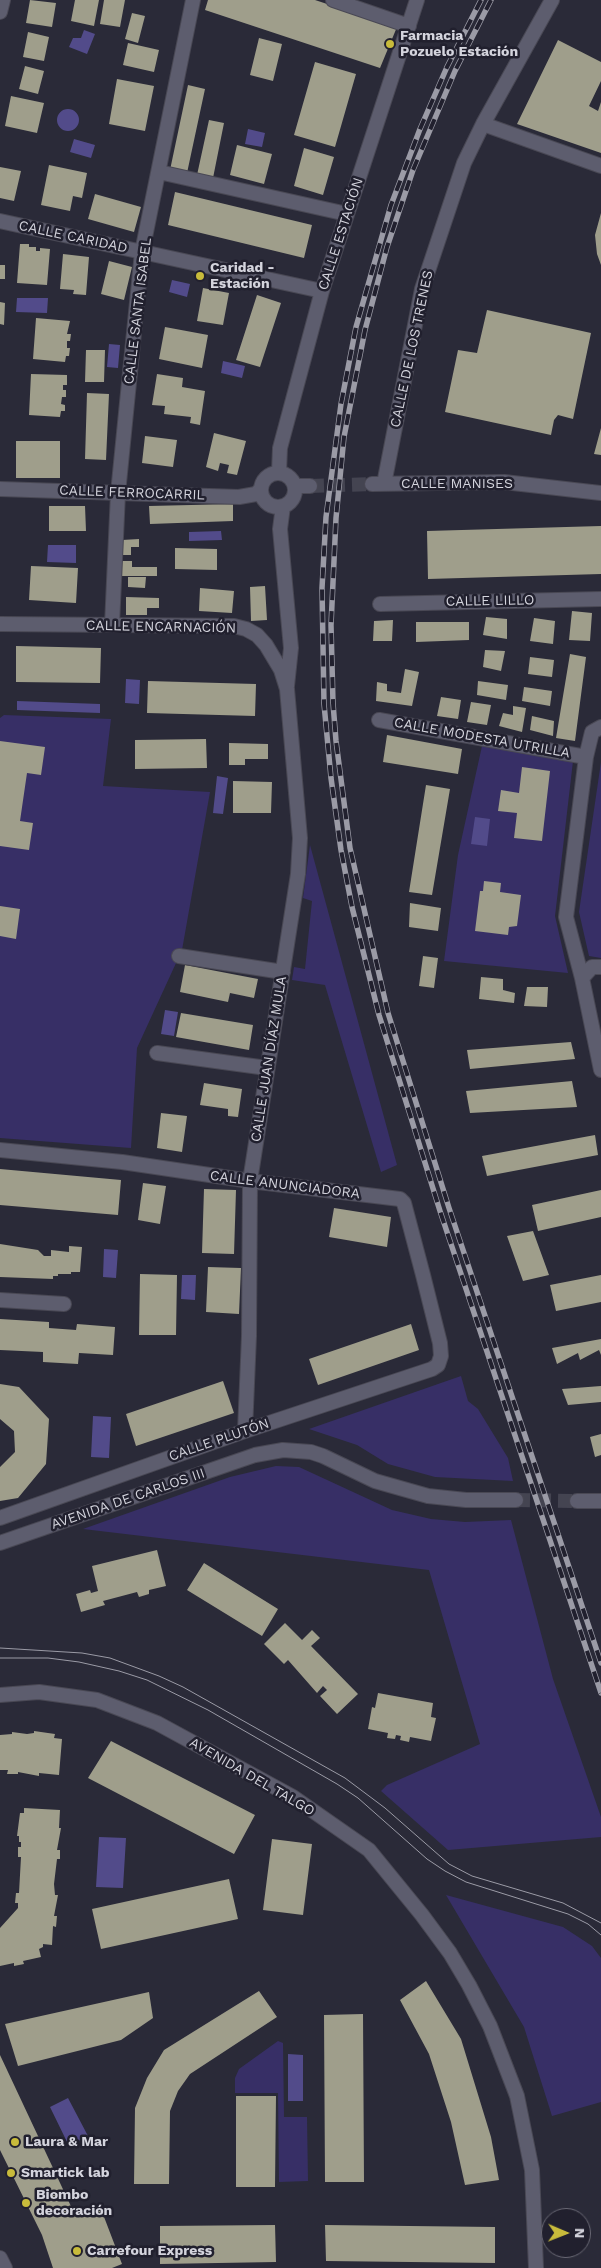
<!DOCTYPE html>
<meta charset="utf-8">
<style>
body{margin:0}
#map{position:relative;width:601px;height:2268px;overflow:hidden;background:#2a2a38;font-family:"Work Sans",sans-serif}
canvas{display:block}
.north{position:absolute;left:541px;top:2208px;width:50px;height:50px;box-sizing:border-box;background:#21202e;border:1px solid #696874;border-radius:50%;rotate:91deg;font-size:14px;font-weight:700;line-height:20px;text-align:center;color:#d4d4dd}
.north::after{content:'';display:block;margin:auto;width:18px;height:22px;background:#c8bb3b;clip-path:polygon(50% 0,100% 100%,50% 72%,0 100%)}
</style>
<div id="map">
<canvas width="601" height="2268"></canvas>
<div class="north">N</div>
</div>
<script>
const ctx = document.querySelector('canvas').getContext('2d');
ctx.lineJoin = 'round';
function fillPath(path, color) { ctx.fillStyle = color; ctx.fill(path, 'evenodd'); }
const shape = rows => new Path2D(rows.map(r => 'M' + r).join(''));
function strokePath(path, color, width, dash) { ctx.strokeStyle = color; ctx.lineWidth = width; ctx.lineCap = dash ? 'butt' : 'round'; ctx.setLineDash(dash || []); ctx.stroke(path); }
function write(font, color, halo, rows, align = 'center') {
  ctx.font = font + ' "Work Sans",sans-serif'; ctx.lineWidth = 5; ctx.setLineDash([]); ctx.textBaseline = 'middle'; ctx.strokeStyle = halo; ctx.fillStyle = color; for (const [text, x, y, turn = 0] of rows) {
    ctx.save(); ctx.translate(x, y); ctx.rotate((+turn || 0) * Math.PI / 180); ctx.textAlign = isNaN(turn) ? turn : align; if (halo) ctx.strokeText(text, 0, 0); ctx.fillText(text, 0, 0); ctx.restore();
  }
}
fillPath(shape([
 [4,715,111,719,103,786,210,792,182,950,137,1048,131,1148,0,1138,0,718],
 [482,746,573,761,555,916,568,973,444,961,458,855],
 [601,762,601,958,589,956,579,912],
 [310,845,397,1165,381,1172,325,985,292,980,294,967,305,969,312,901,303,898],
 [461,1376,468,1401,478,1409,508,1458,513,1481,435,1477,388,1464,357,1445,309,1429],
 [276,1466,299,1467,392,1510,431,1519,465,1522,511,1520,553,1679,601,1817,601,1837,448,1850,381,1791,387,1785,480,1744,429,1570,83,1529,230,1477],
 [446,1895,563,1927,592,1946,601,1958,601,2102,552,2116,524,2027],
 [278,2041,283,2043,284,2117,307,2117,308,2181,279,2182,278,2093,235,2093,235,2078,239,2069]
]), '#372f66');
fillPath(shape([
 [84,30,95,34,87,54,69,47,73,38,81,38],
 '57 120a11 11 0 1 1 22 0a11 11 0 1 1-22 0Z',
 [248,129,265,133,262,147,245,144],
 [74,139,95,145,91,158,70,152],
 [172,280,190,284,187,297,169,292],
 [17,298,48,298,47,313,16,312],
 [109,344,120,345,118,368,107,367],
 [223,361,245,366,242,378,221,373],
 [221,531,222,540,189,541,189,532],
 [48,545,76,545,76,563,47,562],
 [126,679,140,680,139,704,125,703],
 [17,701,100,704,100,713,17,710],
 [217,776,228,778,223,814,213,813],
 [475,817,490,819,487,846,471,844],
 [165,1010,178,1012,174,1036,161,1034],
 [104,1249,118,1250,116,1278,103,1277],
 [182,1275,196,1275,195,1300,181,1299],
 [93,1416,111,1417,109,1458,91,1457],
 [99,1837,126,1838,123,1888,96,1887],
 [288,2054,303,2055,303,2101,288,2101],
 [68,2098,88,2136,69,2146,50,2107]
]), '#524b8a');
fillPath(shape([
 [30,0,56,3,52,27,26,23],
 [75,0,99,0,94,26,71,21],
 [104,0,125,0,120,27,100,24],
 [208,0,315,0,397,27,380,68,205,10],
 [132,13,145,16,138,43,125,39],
 [28,32,49,37,44,61,23,57],
 [259,38,282,44,273,81,250,75],
 [558,40,601,62,601,81,589,106,598,111,601,102,601,153,517,124],
 [128,43,159,50,154,72,123,65],
 [315,62,356,74,335,147,294,135],
 [25,66,44,71,38,94,19,89],
 [117,79,154,86,145,131,109,124],
 [188,85,205,89,187,173,170,170],
 [11,96,44,103,37,133,5,126],
 [209,120,224,123,213,178,197,175],
 [237,145,272,154,264,184,230,175],
 [304,148,334,157,323,195,294,186],
 [49,165,87,173,82,198,73,196,70,211,41,205],
 [0,167,21,171,14,201,0,198],
 [175,192,312,225,304,258,168,225],
 [95,194,141,207,134,232,88,219],
 [601,213,601,265,597,254,595,235],
 [20,244,29,244,29,247,36,247,36,251,40,251,40,248,50,249,47,285,17,283],
 [63,254,89,257,86,295,73,294,74,290,60,289],
 [109,261,132,267,124,300,101,294],
 [0,265,5,265,5,279,0,279],
 [203,288,229,293,223,325,197,321],
 [257,295,281,303,260,367,236,360],
 [0,302,5,303,4,325,0,324],
 [487,310,591,333,573,419,558,415,554,420,551,435,445,412,458,350,477,353],
 [36,318,70,321,67,334,71,334,70,341,67,341,67,348,70,348,69,356,66,356,65,362,33,359],
 [165,327,208,335,202,368,159,359],
 [86,350,105,350,104,382,85,382],
 [31,374,67,375,67,385,63,385,63,390,66,390,66,397,62,397,61,404,65,405,65,411,61,411,60,417,29,415],
 [157,374,183,378,182,387,205,391,200,425,190,423,191,417,164,414,165,406,152,405],
 [87,393,109,394,106,460,85,459],
 [601,428,601,455,594,454],
 [214,433,246,441,237,475,227,473,229,465,220,463,218,471,206,467],
 [145,436,177,440,173,467,142,463],
 [16,441,60,441,60,478,16,478],
 [233,504,233,521,150,524,149,506],
 [49,506,85,506,86,531,49,531],
 [601,526,601,574,428,579,427,531],
 [139,539,139,547,131,547,131,555,123,555,122,540],
 [175,548,217,549,217,570,175,569],
 [122,561,132,561,132,567,157,567,157,576,122,576],
 [31,566,78,568,76,603,29,600],
 [128,577,146,577,145,588,128,587],
 [265,586,267,620,251,621,250,587],
 [200,588,234,591,232,613,199,611],
 [126,597,159,598,159,608,147,608,147,615,126,615],
 [572,611,592,613,590,641,569,640],
 [486,617,507,619,507,639,483,635],
 [534,618,555,621,553,644,530,641],
 [393,620,392,641,373,641,374,621],
 [416,622,469,622,469,640,416,642],
 [16,646,101,648,100,683,16,682],
 [485,650,505,651,501,671,483,667],
 [570,654,586,657,575,741,556,738],
 [530,657,554,660,552,677,528,674],
 [405,669,419,672,412,706,376,701,377,682,387,684,387,691,401,693],
 [148,681,256,684,255,716,147,713],
 [478,681,508,685,506,700,477,695],
 [524,687,552,691,550,706,522,701],
 [441,697,461,700,458,719,437,716],
 [471,702,491,705,487,725,467,722],
 [513,706,526,708,522,732,499,726,503,713,513,715],
 [532,716,554,721,553,736,530,730],
 [387,735,462,749,458,774,383,762],
 [206,739,207,768,135,769,135,740],
 [0,741,45,747,41,775,27,773,20,821,33,823,29,850,0,846],
 [229,743,268,744,268,759,245,759,245,765,229,765],
 [522,767,550,771,542,841,514,838,517,813,498,811,501,790,519,793],
 [233,781,272,782,271,813,233,813],
 [426,785,450,789,432,895,409,892],
 [484,881,501,883,500,892,521,895,517,926,509,927,508,935,475,931,480,891,483,891],
 [410,903,441,908,438,931,409,927],
 [0,906,20,909,16,939,0,936],
 [423,956,438,958,434,988,419,986],
 [185,965,258,979,254,998,230,993,228,1002,180,992],
 [481,977,503,979,503,990,515,993,514,1003,479,999],
 [527,987,548,987,547,1007,524,1006],
 [181,1013,253,1025,249,1050,176,1037],
 [571,1042,575,1059,470,1069,467,1050],
 [572,1081,577,1107,470,1113,466,1091],
 [204,1083,242,1089,238,1117,228,1116,228,1109,200,1105],
 [161,1113,187,1116,182,1152,157,1148],
 [595,1135,598,1155,487,1176,482,1156],
 [0,1169,121,1180,118,1215,0,1205],
 [143,1183,166,1186,160,1224,138,1220],
 [204,1189,236,1190,234,1254,202,1253],
 [601,1190,601,1217,538,1231,532,1205],
 [334,1208,391,1217,387,1247,329,1237],
 [533,1231,549,1275,523,1281,507,1236],
 [0,1244,38,1250,44,1256,51,1256,51,1250,69,1252,69,1246,82,1247,80,1272,71,1272,71,1274,58,1274,58,1276,53,1276,53,1279,0,1277],
 [208,1267,241,1268,239,1314,206,1312],
 [140,1274,177,1275,176,1335,139,1335],
 [601,1275,601,1302,556,1311,550,1285],
 [0,1319,49,1322,49,1328,76,1330,77,1324,115,1327,113,1355,79,1353,78,1364,43,1362,43,1352,0,1350],
 [411,1324,419,1350,318,1385,309,1359],
 [601,1339,601,1355,599,1350,580,1360,578,1353,557,1364,552,1348],
 [223,1381,234,1413,136,1446,126,1414],
 [0,1384,19,1387,49,1419,46,1464,18,1498,0,1501,0,1467,15,1452,14,1431,0,1419],
 [601,1386,601,1402,568,1405,562,1389],
 [601,1434,601,1455,595,1457,590,1437],
 [157,1550,166,1586,149,1590,149,1594,139,1597,137,1592,103,1601,105,1605,81,1612,76,1594,90,1590,91,1593,98,1591,92,1566],
 [204,1563,278,1609,262,1636,187,1590],
 [285,1623,302,1640,312,1630,320,1638,311,1646,358,1694,337,1714,320,1696,327,1690,323,1686,317,1693,288,1660,284,1664,264,1644],
 [378,1693,433,1703,431,1717,436,1718,431,1741,410,1737,409,1742,400,1740,401,1736,396,1735,395,1739,387,1738,388,1733,368,1729,372,1707,375,1708],
 [34,1731,55,1734,54,1738,62,1739,59,1775,39,1773,39,1776,18,1772,18,1774,7,1774,8,1770,0,1770,0,1735,12,1734,12,1732,27,1734,34,1733],
 [111,1741,255,1815,234,1854,88,1778],
 [24,1808,60,1810,59,1828,61,1828,57,1850,60,1850,60,1859,57,1859,54,1884,55,1895,58,1895,54,1916,57,1916,56,1927,53,1926,52,1945,43,1944,43,1947,39,1949,41,1957,23,1961,24,1964,14,1966,14,1963,0,1966,0,1928,18,1908,18,1903,15,1903,16,1893,19,1893,21,1857,18,1857,18,1847,21,1847,21,1842,19,1842,19,1836,17,1836,20,1813,24,1813],
 [272,1839,312,1844,303,1915,263,1910],
 [229,1879,238,1919,101,1949,92,1909],
 [426,1981,461,2039,491,2137,499,2180,465,2185,451,2122,429,2054,400,2000],
 [259,1991,277,2017,190,2074,178,2091,170,2111,169,2184,134,2184,135,2108,147,2078,164,2050],
 [149,1992,153,2018,121,2040,18,2066,5,2024],
 [363,2014,364,2182,325,2182,324,2015],
 [0,2055,76,2217,101,2209,122,2264,112,2268,53,2268,42,2235,0,2150],
 [236,2096,276,2096,275,2187,236,2187],
 [275,2225,276,2262,160,2264,160,2226],
 [325,2225,495,2227,495,2263,326,2261]
]), '#9f9e8b');
strokePath(shape([
 [310,486,372,484]
]), '#444451', 14, [14, 7]);
strokePath(shape([
 [516,1500,577,1501]
]), '#444451', 14, [14, 7]);
const minor = shape([
 [333,0,409,26],
 [0,12,3,0],
 [483,124,601,166],
 [159,172,347,214],
 [0,221,322,291],
 [279,472,280,448,322,291,417,0],
 '261 490a17 17 0 1 1 34 0a17 17 0 1 1-34 0Z',
 [372,484,504,482,601,493],
 [384,484,422,289,464,163,483,124,552,0],
 [295,486,310,486],
 [0,489,239,497,256,494,261,489],
 [283,506,280,529,291,648,287,686],
 [380,604,601,599],
 [0,624,234,626,246,629,257,635,266,645,281,670,287,689,300,838,298,874,250,1181,249,1336,245,1431],
 [112,625,118,493,142,252,193,0],
 [379,720,586,757],
 [601,727,592,732,586,757,566,917,582,978,601,1070],
 [179,956,283,972],
 [582,978,592,967,601,967],
 [157,1053,267,1068],
 [0,1150,122,1162,250,1181,400,1199,404,1203,423,1275,440,1343,441,1356,438,1365,432,1369,245,1431,0,1518],
 [0,1300,64,1304],
 [0,1695,39,1692,97,1700,157,1723,293,1797,369,1850,422,1915,450,1953,469,1985,490,2026,517,2096,532,2170,536,2268]
]);
const tertiary = shape([
 [577,1501,601,1501],
 [0,1543,255,1455,283,1450,311,1452,323,1456,375,1481,428,1496,466,1500,516,1500],
 [0,2258,5,2268]
]);
strokePath(minor, '#494854', 16);
strokePath(tertiary, '#494854', 16);
strokePath(minor, '#5d5d6e', 14);
strokePath(tertiary, '#5d5d6e', 14);
strokePath(shape([
 [0,1648,82,1653,110,1658,159,1676,183,1687,345,1778,385,1808,449,1864,472,1876,563,1903,601,1923],
 [0,1658,48,1658,79,1662,119,1671,147,1680,208,1710,337,1784,358,1798,427,1859,445,1871,466,1882,568,1914,588,1924,601,1935]
]), '#9b9ba6', 1);
const rail = shape([
 [481,0,447,67,420,129,391,205,356,327,341,404,326,517,322,588,324,704,331,778,341,850,352,907,379,1015,440,1211,601,1693],
 [491,0,455,71,413,170,387,247,365,330,344,437,336,518,331,625,333,703,336,741,350,848,388,1013,449,1208,601,1663]
]);
strokePath(rail, '#9b9ba6', 5.5);
strokePath(rail, '#21202e', 4, [11]);
for (const [x, y, r, color] of [
 [390,44,5,"#c8bb3b"],
 [200,276,5,"#c8bb3b"],
 [15,2142,5,"#c8bb3b"],
 [11,2173,5,"#c8bb3b"],
 [26,2203,5,"#c8bb3b"],
 [77,2251,5,"#c8bb3b"]
]) { const dot = new Path2D(); dot.arc(x, y, r, 0, 2 * Math.PI); ctx.fillStyle = color; ctx.fill(dot); strokePath(dot, '#21202e', 2); }
write('bold 14px', '#d4d4dd', '#21202e', [
 ["Farmacia",400,36],
 ["Pozuelo Estación",400,52],
 ["Caridad -",210,268],
 ["Estación",210,284],
 ["Laura & Mar",25,2142],
 ["Smartick lab",21,2173],
 ["Biombo",36,2195],
 ["decoración",36,2211],
 ["Carrefour Express",87,2251]
], 'left');
write('14px', '#d4d4dd', '#21202e', [
 ["CALLE ESTACIÓN",341,234,-72],
 ["CALLE CARIDAD",73,237,12],
 ["CALLE SANTA ISABEL",138,311,-83],
 ["CALLE DE LOS TRENES",412,349,-78],
 ["CALLE MANISES",457,484],
 ["CALLE FERROCARRIL",132,493,2],
 ["CALLE LILLO",490,601,-1],
 ["CALLE ENCARNACIÓN",161,627,1],
 ["CALLE MODESTA UTRILLA",482,738,10],
 ["CALLE JUAN DÍAZ MULA",269,1059,-81],
 ["CALLE ANUNCIADORA",285,1185,7],
 ["CALLE PLUTÓN",219,1440,-19],
 ["AVENIDA DE CARLOS III",128,1499,-19],
 ["AVENIDA DEL TALGO",252,1777,30]
]);
</script>
